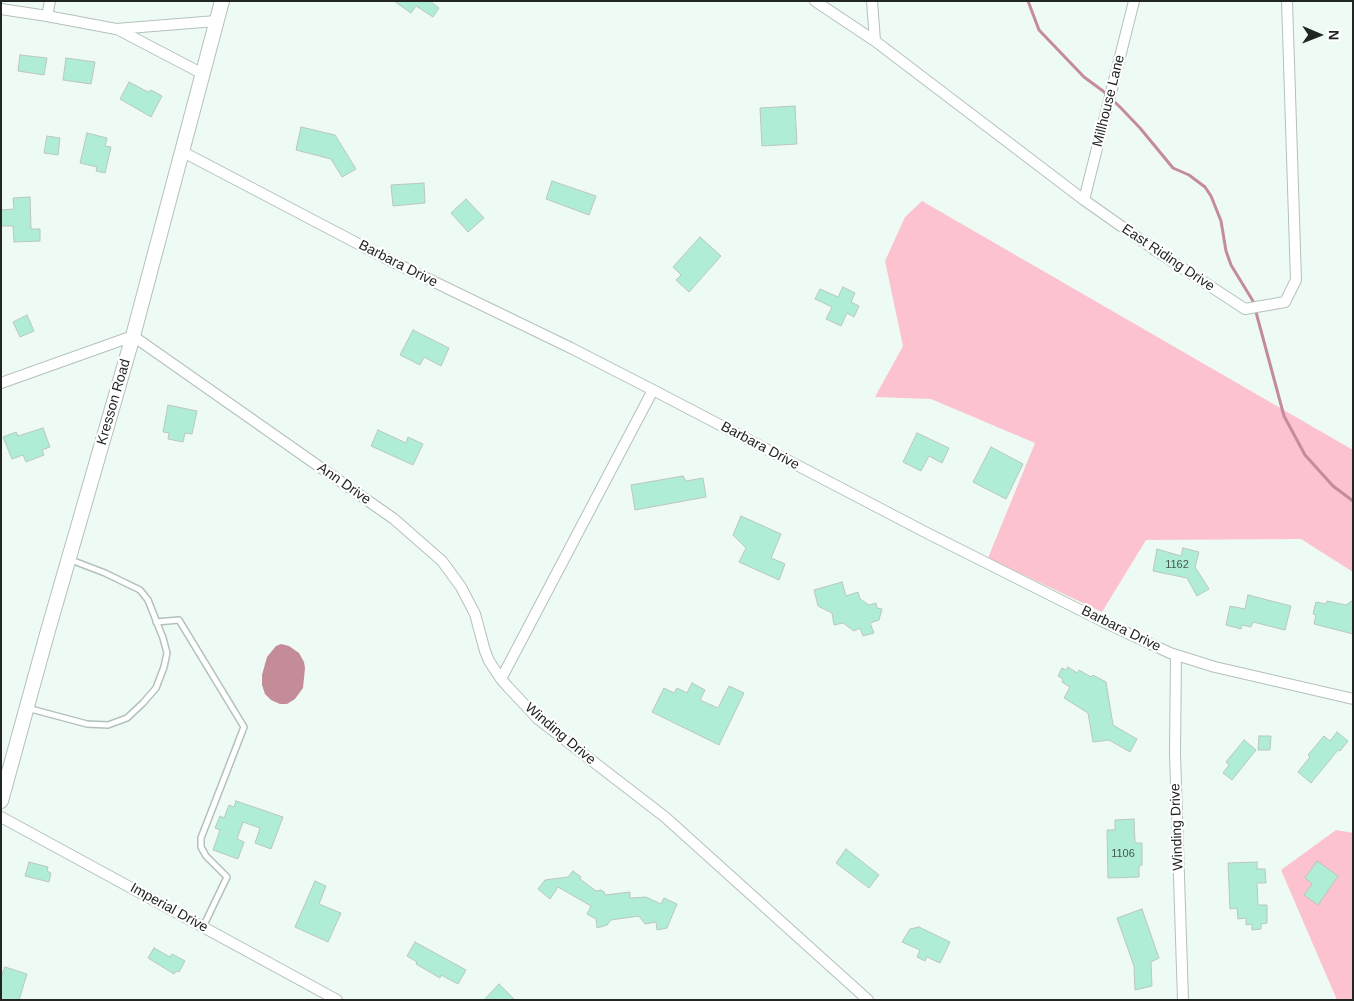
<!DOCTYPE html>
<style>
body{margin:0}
#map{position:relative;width:1354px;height:1001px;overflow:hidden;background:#eefbf5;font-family:Arial,sans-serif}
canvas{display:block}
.frame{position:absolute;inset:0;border:2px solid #212623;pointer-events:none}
.north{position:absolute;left:1294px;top:10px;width:50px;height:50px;-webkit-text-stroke:4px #fff;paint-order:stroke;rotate:91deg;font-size:14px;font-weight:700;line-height:20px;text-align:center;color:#212623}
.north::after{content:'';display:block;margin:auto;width:18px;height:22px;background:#212623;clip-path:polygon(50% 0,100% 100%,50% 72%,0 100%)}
</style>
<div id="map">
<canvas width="1354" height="1001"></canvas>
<div class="frame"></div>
<div class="north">N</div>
</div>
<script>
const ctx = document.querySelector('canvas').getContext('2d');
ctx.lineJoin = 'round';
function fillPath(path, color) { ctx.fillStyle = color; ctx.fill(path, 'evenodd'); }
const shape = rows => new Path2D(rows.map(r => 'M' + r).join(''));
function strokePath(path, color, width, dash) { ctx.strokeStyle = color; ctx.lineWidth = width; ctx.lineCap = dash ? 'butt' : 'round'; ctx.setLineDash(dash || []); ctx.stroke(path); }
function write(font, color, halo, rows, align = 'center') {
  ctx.font = font + ' Arial,sans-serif'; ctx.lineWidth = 4.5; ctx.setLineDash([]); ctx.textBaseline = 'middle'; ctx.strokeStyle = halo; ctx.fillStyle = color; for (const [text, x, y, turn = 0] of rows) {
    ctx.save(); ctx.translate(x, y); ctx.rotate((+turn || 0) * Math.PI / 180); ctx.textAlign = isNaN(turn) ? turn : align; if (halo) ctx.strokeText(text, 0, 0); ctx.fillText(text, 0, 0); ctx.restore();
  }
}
fillPath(shape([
 [922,201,1353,450,1353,572,1301,539,1146,540,1102,612,988,558,1035,443,931,399,875,397,903,346,885,261,905,217],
 [1336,830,1353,833,1353,1000,1337,1000,1281,870]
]), '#fcc2cf');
fillPath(shape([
 [281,644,289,646,299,653,304,662,305,668,303,688,295,699,287,704,280,704,271,700,265,694,262,685,262,675,267,657,276,646]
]), '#c48c99');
strokePath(shape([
 [1028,1,1039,30,1084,77,1103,91,1120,107,1140,128,1173,168,1189,175,1205,187,1211,196,1221,221,1226,251,1231,265,1253,301,1284,416,1305,455,1333,486,1353,501]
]), '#c48c99', 3);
const building = shape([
 [394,1,430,1,439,8,433,17,416,6,411,13,394,1],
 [20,55,47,58,44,75,18,71,20,55],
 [66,58,95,62,91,84,63,80,66,58],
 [129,82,148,92,151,90,162,96,151,117,120,99,129,82],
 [795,106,797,144,762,146,760,108,795,106],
 [301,127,335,135,356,169,342,177,331,159,296,150,301,127],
 [87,133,107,138,105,146,111,147,105,173,96,171,97,167,80,163,87,133],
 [47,136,60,138,58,155,44,153,47,136],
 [552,181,596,196,589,215,546,199,552,181],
 [424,183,425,203,393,206,391,185,424,183],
 [30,197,31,229,40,229,40,241,14,242,13,226,1,226,1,210,14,209,13,198,30,197],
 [466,199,484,218,468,232,451,213,466,199],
 [700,237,721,256,689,292,676,280,681,275,673,267,700,237],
 [843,287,855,293,851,302,859,306,854,317,847,313,841,326,826,319,832,307,815,299,820,289,838,297,843,287],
 [27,315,34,331,20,337,13,322,27,315],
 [413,330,449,348,441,366,424,357,420,365,400,355,413,330],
 [168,405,197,411,192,434,185,433,183,442,168,439,169,433,163,432,168,405],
 [43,428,50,447,42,450,44,455,26,462,23,455,12,459,3,437,16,432,18,436,43,428],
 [378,430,406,443,408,437,423,444,413,465,371,446,378,430],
 [917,433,949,448,942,463,929,456,921,471,903,462,917,433],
 [991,447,1023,464,1006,499,973,482,991,447],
 [683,476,686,481,703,478,706,497,635,510,631,485,683,476],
 [741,516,781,534,771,558,785,564,779,580,739,562,746,548,733,535,741,516],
 [1183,548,1199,552,1195,567,1209,589,1197,596,1187,578,1153,571,1157,549,1181,556,1183,548],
 [842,582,846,596,858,592,860,599,869,605,876,603,877,608,882,609,879,620,870,623,874,633,863,636,860,628,854,631,843,623,834,625,832,613,818,606,814,590,842,582],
 [1248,595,1291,606,1285,630,1253,622,1251,627,1242,625,1241,629,1226,625,1230,606,1245,609,1248,595],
 [1353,600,1353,634,1314,624,1316,615,1313,614,1316,602,1326,604,1327,601,1346,605,1353,600],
 [1068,667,1077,673,1079,670,1091,677,1093,675,1106,682,1113,725,1137,739,1130,752,1109,740,1093,742,1088,713,1064,698,1070,687,1062,682,1063,679,1058,676,1062,668,1066,670,1068,667],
 [692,683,705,690,700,700,718,708,729,686,744,693,719,745,652,712,664,688,674,693,677,688,687,693,692,683],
 [1337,732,1348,741,1340,751,1338,750,1311,783,1298,772,1310,757,1308,755,1324,736,1330,741,1337,732],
 [1259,736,1271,736,1270,750,1258,750,1259,736],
 [1244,740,1256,750,1232,780,1223,773,1229,765,1226,762,1244,740],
 [236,801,283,817,271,849,255,843,260,828,243,822,237,839,244,842,238,859,213,850,220,830,215,828,220,816,224,818,229,805,234,807,236,801],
 [1134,819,1135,843,1142,843,1142,865,1139,866,1139,877,1108,878,1107,830,1115,830,1115,820,1134,819],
 [846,849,879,875,869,888,836,863,846,849],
 [1317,861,1338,876,1318,905,1304,895,1312,884,1305,878,1317,861],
 [29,862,48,867,47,871,51,873,49,882,25,876,29,862],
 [1257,862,1257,869,1265,869,1266,883,1257,883,1258,905,1267,905,1267,923,1261,924,1261,929,1252,930,1252,924,1246,925,1246,918,1238,919,1237,908,1230,909,1228,863,1257,862],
 [573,871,581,877,580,879,596,891,601,890,604,892,605,895,630,892,630,898,646,897,661,904,664,898,677,904,667,928,657,930,656,922,645,924,639,916,611,920,607,925,597,928,596,919,587,914,591,906,558,887,550,899,538,889,545,880,568,877,573,871],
 [315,881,326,886,319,904,341,913,328,942,295,927,315,881],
 [1142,909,1159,958,1151,962,1152,986,1135,990,1134,966,1117,918,1142,909],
 [919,927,950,942,940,963,927,957,925,961,917,957,920,950,902,942,910,929,919,927],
 [415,942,466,970,458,984,441,975,440,978,416,964,417,962,407,956,415,942],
 [154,948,170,957,172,954,185,961,179,972,176,971,174,974,148,958,154,948],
 [5,967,27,974,19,1000,1,1000,1,977,5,967],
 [499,984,515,1000,484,1000,499,984]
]);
fillPath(building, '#b0edd5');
strokePath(building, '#bac6c1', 1);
const lane = shape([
 [156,622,179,620,244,727,201,838,201,847,206,856,227,877,203,927],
 [27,708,87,724,108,725,127,718,143,703,156,688,164,667,167,653,163,638,148,600,140,590,105,573,71,560]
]);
const street = shape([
 [815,1,875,41,1084,200,1158,252,1245,309,1285,302,1296,280,1287,1],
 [872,1,875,41],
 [1,9,47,16,116,29,216,21],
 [47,16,50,1],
 [117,29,203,74],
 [183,152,389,260,571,348,653,390,927,533,1104,622,1170,653,1215,667,1353,699],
 [1084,200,1134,1],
 [1,383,133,336,394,519,442,561,461,587,475,614,485,651,489,661,501,679],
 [653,390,501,679,508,687,538,719,665,817,868,1000],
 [1176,655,1175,753,1183,1000],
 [1,817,337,1000]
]);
const secondary = shape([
 [1,801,47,634,133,336,222,1]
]);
strokePath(lane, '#b4c1bb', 8);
strokePath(street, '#b4c1bb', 12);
strokePath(secondary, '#b4c1bb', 16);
strokePath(lane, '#fff', 5);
strokePath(street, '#fff', 10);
strokePath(secondary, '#fff', 14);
write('11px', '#455850', null, [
 ["1162",1177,565],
 ["1106",1123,854]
]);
write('14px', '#212623', '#fff', [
 ["Millhouse Lane",1109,101,-76],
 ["East Riding Drive",1168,258,34],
 ["Barbara Drive",398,264,27],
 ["Kresson Road",114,402,-74],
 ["Barbara Drive",760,446,28],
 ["Ann Drive",344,484,35],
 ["Barbara Drive",1121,629,26],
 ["Winding Drive",560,734,40],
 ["Winding Drive",1177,827,-92],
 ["Imperial Drive",169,908,29]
]);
</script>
